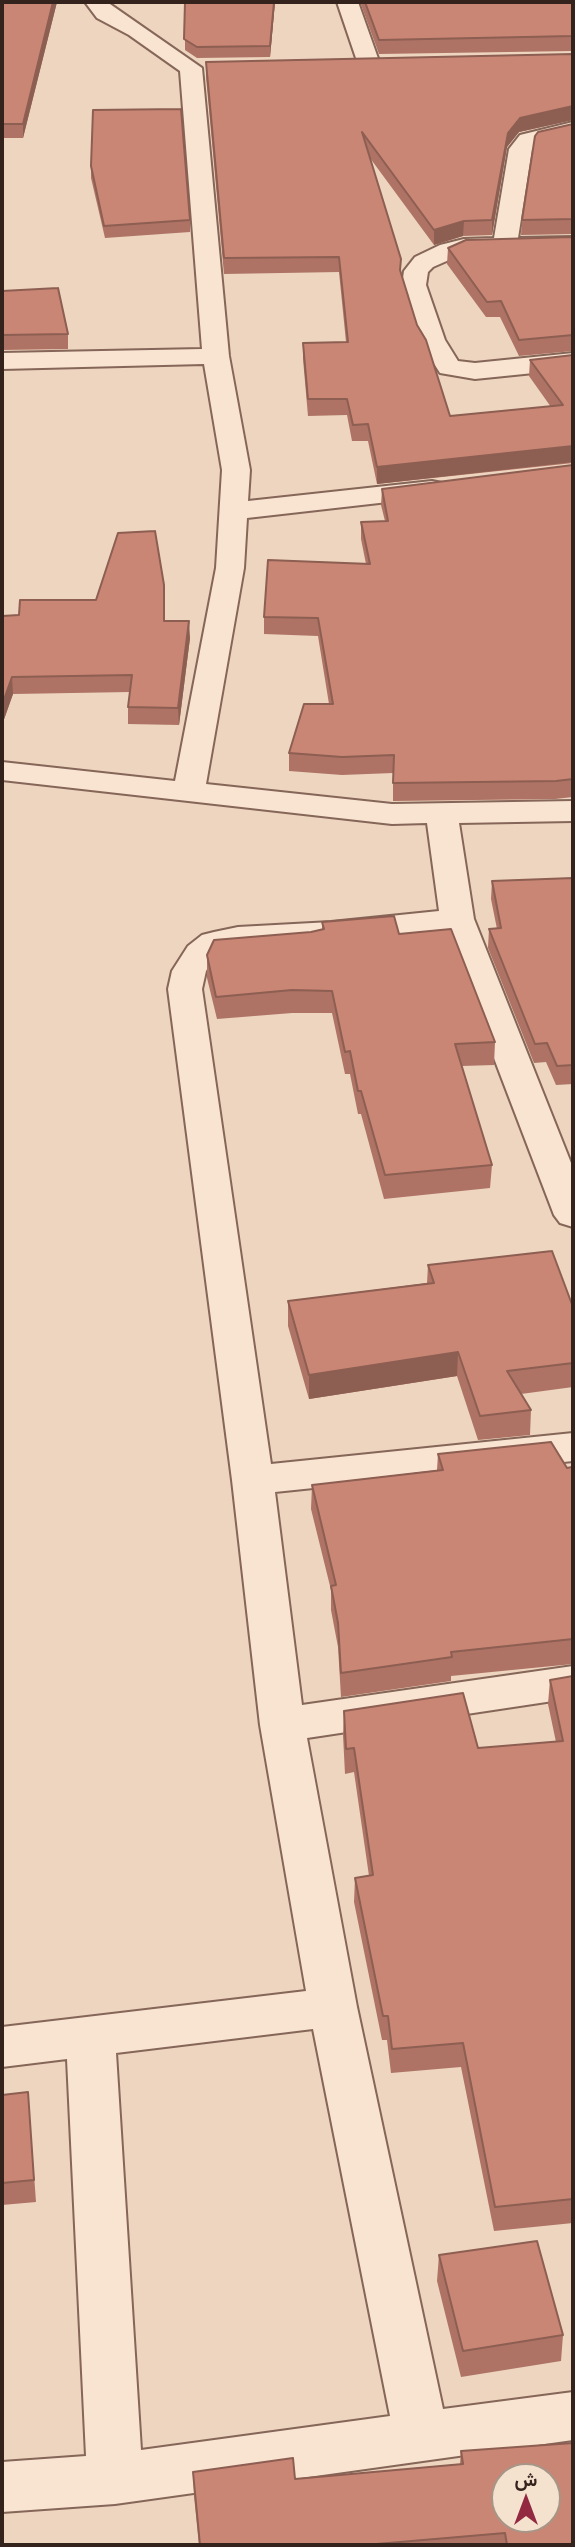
<!DOCTYPE html>
<meta charset="utf-8">
<style>
body{margin:0}
#map{position:relative;width:575px;height:2547px;overflow:hidden;background:#edd5bf;font-family:Merriweather,Vazirmatn,serif}
canvas{display:block}
.frame{position:absolute;inset:0;border:4px solid #34221c;pointer-events:none}
.north{position:absolute;left:491px;top:2463px;width:70px;height:70px;box-sizing:border-box;background:#f4e1ce;border:2px solid #a79587;border-radius:50%;rotate:0deg;font-size:19px;font-weight:700;line-height:28px;text-align:center;color:#34221c}
.north::after{content:'';display:block;margin:auto;width:24px;height:32px;background:#922941;clip-path:polygon(50% 0,100% 100%,50% 72%,0 100%)}
</style>
<div id="map">
<canvas width="575" height="2547"></canvas>
<div class="frame"></div>
<div class="north">ش</div>
</div>
<script>
const ctx = document.querySelector('canvas').getContext('2d');
ctx.lineJoin = 'round';
const shape = rows => new Path2D(rows.map(r => 'M' + r).join(''));
function strokePath(path, color, width, dash) { ctx.strokeStyle = color; ctx.lineWidth = width; ctx.lineCap = dash ? 'butt' : 'round'; ctx.setLineDash(dash || []); ctx.stroke(path); }
function fillPath(path, color) { ctx.fillStyle = color; ctx.fill(path, 'evenodd'); }
const minor = shape([
 [85,2,107,2,202,68,229,356,250,470,248,501,432,481,442,483,446,489,442,495,432,497,247,518,244,568,206,784,392,804,573,801,573,821,459,823,474,919,573,1168,573,1227,560,1223,554,1215,445,930,225,950,213,959,206,971,202,989,271,1464,573,1433,573,1461,275,1492,302,1705,573,1666,573,1698,307,1738,357,2007,443,2409,573,2392,573,2440,115,2504,2,2512,2,2462,86,2456,67,2059,2,2067,2,2027,306,1991,260,1725,232,1480,168,989,172,971,188,946,202,935,214,932,238,927,331,922,439,911,427,823,392,824,2,780,2,762,175,781,216,568,222,470,204,364,2,369,2,353,202,349,180,71,129,35,97,18,85,2],
 [313,2029,390,2416,141,2450,116,2053,313,2029],
 [337,2,358,2,380,64,377,69,361,69,358,64,337,2],
 [573,122,573,136,536,145,532,150,518,238,573,237,573,251,465,253,433,267,428,272,426,285,445,340,458,361,475,363,573,353,573,369,475,379,440,373,419,340,402,285,404,271,415,257,440,245,464,239,494,238,509,149,520,135,573,122]
]);
strokePath(minor, '#856658', 4);
fillPath(minor, '#f8e4d1');
fillPath(shape([
 [2,2,57,2,23,138,2,138],
 [110,2,275,2,270,57,197,58,185,50,185,3,113,4],
 [360,2,573,2,573,51,379,54],
 [573,54,573,120,519,132,507,147,492,235,463,236,434,245,370,158,401,259,401,274,417,325,450,416,551,407,529,376,530,360,573,355,573,463,377,484,368,441,352,441,347,415,308,416,303,359,303,343,346,342,339,272,224,274,206,77,206,62],
 [573,123,573,237,573,234,521,235,522,220],
 [91,166,190,220,190,232,105,238,91,178],
 [573,237,573,351,519,356,500,317,486,317,447,264,448,248],
 [2,291,68,334,68,349,2,350,2,354],
 [573,465,573,797,555,799,393,801,393,773,342,775,289,771,289,753,329,704,318,636,264,634,264,617,366,564,361,539,361,522,385,521,381,505,382,489],
 [165,602,164,621,190,638,179,725,128,724,128,707,130,692,13,694,2,725,2,616],
 [573,878,573,1084,556,1085,546,1062,534,1063,488,948,489,929,497,929,491,899,492,881],
 [322,922,399,934,495,1042,494,1065,462,1066,492,1165,490,1188,384,1199,361,1114,358,1114,350,1074,345,1074,332,1013,292,1013,217,1019,207,978,207,955,322,930],
 [428,1265,573,1307,573,1387,521,1394,531,1410,530,1435,478,1440,457,1376,309,1399,288,1326,288,1301,427,1283],
 [438,1454,567,1468,573,1472,573,1664,451,1676,451,1681,341,1697,338,1647,331,1610,331,1590,311,1509,312,1485,437,1470],
 [573,1676,573,2223,494,2231,461,2067,391,2073,387,2040,382,2040,354,1902,355,1878,369,1876,354,1772,345,1774,343,1735,344,1711,478,1748,556,1742,548,1704,550,1680],
 [28,2092,36,2202,2,2205,2,2095],
 [439,2255,563,2335,561,2361,461,2377,437,2281],
 [461,2451,573,2545,199,2545,194,2496,193,2472,295,2479,460,2464]
]), '#ae7365');
fillPath(shape([
 [53,2,57,2,23,138,23,124],
 [274,2,275,2,270,57,270,46],
 [573,106,573,120,519,132,507,147,492,235,492,220,508,133,520,118],
 [464,221,463,236,434,245,434,230],
 [573,446,573,462,377,484,377,467],
 [189,621,190,638,179,725,178,708],
 [12,677,13,694,2,725,2,705],
 [458,1352,457,1376,309,1399,309,1375]
]), '#8d5e52');
const building = shape([
 [2,2,53,2,23,124,2,124,2,2],
 [185,2,274,2,270,46,197,47,184,39,185,2],
 [365,2,573,2,573,36,379,40,365,2],
 [573,54,573,106,520,118,508,133,492,220,464,221,434,230,362,132,401,259,400,270,417,325,426,340,450,416,563,405,530,360,573,355,573,446,377,467,368,424,353,425,347,399,308,399,303,343,348,342,339,257,224,258,206,62,573,54],
 [181,109,190,220,104,226,91,166,93,110,181,109],
 [573,124,573,219,522,220,535,136,538,132,573,124],
 [573,237,573,335,519,340,501,301,487,302,448,248,466,240,573,237],
 [58,288,68,334,2,335,2,291,58,288],
 [573,465,573,779,556,781,393,783,394,755,342,757,289,753,304,704,333,704,318,618,264,617,268,560,370,564,361,522,388,521,382,489,573,465],
 [155,531,164,585,164,621,189,621,178,708,128,707,132,675,12,677,2,705,2,616,19,615,20,600,96,600,118,533,155,531],
 [573,878,573,1065,557,1066,547,1043,535,1044,489,929,501,928,492,881,573,878],
 [394,916,399,934,451,929,495,1042,455,1044,492,1165,385,1175,361,1091,358,1091,350,1051,345,1052,332,991,292,990,216,997,207,955,214,940,311,932,324,929,322,922,394,916],
 [552,1251,573,1307,573,1363,507,1371,531,1410,480,1416,458,1352,309,1375,288,1301,434,1283,428,1265,552,1251],
 [551,1442,567,1468,572,1467,573,1472,573,1639,451,1652,452,1657,341,1673,338,1623,331,1586,336,1585,312,1485,443,1470,438,1454,551,1442],
 [573,1676,573,2199,495,2207,463,2043,392,2049,388,2016,383,2016,355,1878,373,1875,354,1748,346,1749,344,1711,463,1693,478,1748,563,1741,550,1680,573,1676],
 [28,2092,34,2180,2,2183,2,2095,28,2092],
 [537,2241,563,2335,463,2351,439,2255,537,2241],
 [573,2443,573,2545,507,2545,505,2533,365,2545,200,2545,193,2472,293,2458,295,2479,463,2464,461,2451,573,2443],
 [505,2477,547,2477,547,2519,505,2519,505,2477]
]);
fillPath(building, '#ca8675');
strokePath(building, '#8d5e52', 2);
</script>
